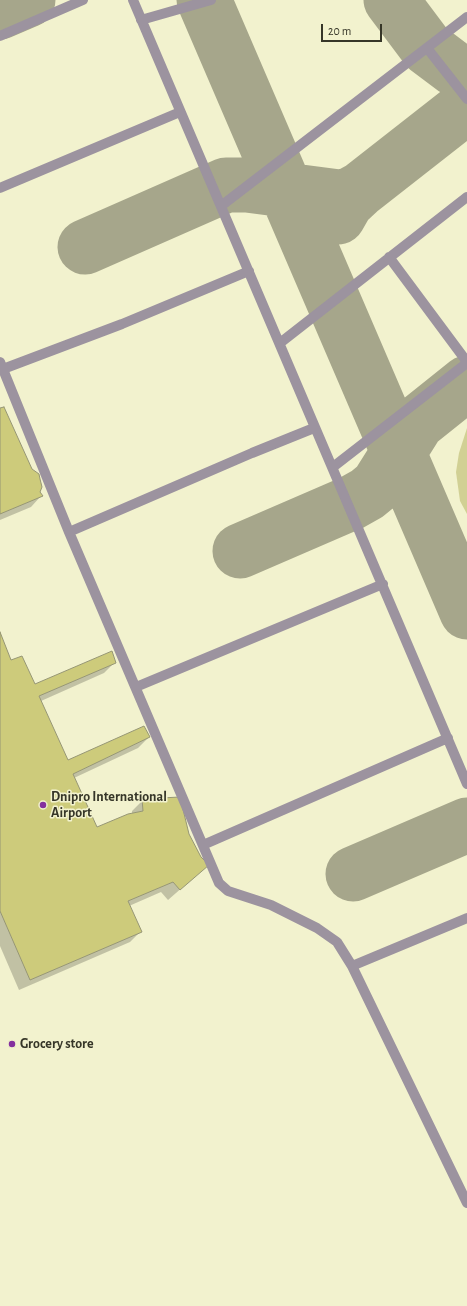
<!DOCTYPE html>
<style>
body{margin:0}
#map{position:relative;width:467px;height:1306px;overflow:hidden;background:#f2f2ce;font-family:"Alegreya Sans",sans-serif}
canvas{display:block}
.scale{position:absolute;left:321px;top:24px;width:61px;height:18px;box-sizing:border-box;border:2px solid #363628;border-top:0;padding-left:5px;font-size:12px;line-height:14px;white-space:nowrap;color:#363628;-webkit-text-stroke:3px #f2f2ce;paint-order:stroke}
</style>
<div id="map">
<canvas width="467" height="1306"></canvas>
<div class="scale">20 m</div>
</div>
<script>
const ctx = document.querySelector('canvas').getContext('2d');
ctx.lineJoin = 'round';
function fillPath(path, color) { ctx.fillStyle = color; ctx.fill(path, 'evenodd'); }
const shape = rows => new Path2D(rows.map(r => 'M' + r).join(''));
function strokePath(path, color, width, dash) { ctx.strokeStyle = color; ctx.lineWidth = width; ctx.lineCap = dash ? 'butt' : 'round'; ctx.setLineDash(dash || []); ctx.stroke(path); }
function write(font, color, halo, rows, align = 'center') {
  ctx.font = font + ' "Alegreya Sans",sans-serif'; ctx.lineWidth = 3; ctx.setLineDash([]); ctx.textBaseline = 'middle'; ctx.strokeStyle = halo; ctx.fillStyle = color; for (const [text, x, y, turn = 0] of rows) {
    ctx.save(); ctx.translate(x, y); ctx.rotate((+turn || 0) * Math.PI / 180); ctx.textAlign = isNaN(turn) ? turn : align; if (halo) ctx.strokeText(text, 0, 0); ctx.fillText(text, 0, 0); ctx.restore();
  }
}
fillPath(shape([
 [467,428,467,514,460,501,456,472,459,453]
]), '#d1d094');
fillPath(shape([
 [0,409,41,496,31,507,0,520],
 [0,636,11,662,34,685,115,662,104,673,41,701,67,761,149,737,138,748,74,778,96,828,132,814,132,811,143,800,188,835,201,857,208,865,168,900,161,892,129,906,141,931,130,942,19,990,0,946]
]), '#0003');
strokePath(shape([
 [204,0,467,612],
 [391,0,427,48,455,69,467,72],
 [0,12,28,0],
 [338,217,346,203,361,189,467,106],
 [85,247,226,185,247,185,339,197,350,195,361,189],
 [240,551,351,503,367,494,378,485,417,423,467,383],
 [353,874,467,825]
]), '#a6a68b', 55);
const building = shape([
 [4,407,32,469,39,474,40,479,42,487,40,492,43,496,0,514,0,408,4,407],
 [0,632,11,660,22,656,35,684,112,651,116,663,39,696,68,760,144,726,150,737,73,774,97,827,128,814,143,811,142,799,180,797,189,834,201,857,209,865,180,890,173,882,128,901,142,932,30,980,0,911,0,632]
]);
fillPath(building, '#cdcb7b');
strokePath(building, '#969675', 1);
strokePath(shape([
 [133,0,467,784],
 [141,20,211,0],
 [0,36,83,0],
 [427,48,467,99],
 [0,188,180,112],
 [221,206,467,17],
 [389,257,467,362],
 [280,343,467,197],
 [0,362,69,532,219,883,228,891,271,905,317,928,337,942,352,966,467,1203],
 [3,369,122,324,249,271],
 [333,467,467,363],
 [69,532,252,453,314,428],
 [136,687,383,584],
 [203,845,448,738],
 [352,966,467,918]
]), '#9c939f', 10);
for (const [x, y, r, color] of [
 [43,805,4,"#84309e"],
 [12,1044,4,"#84309e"]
]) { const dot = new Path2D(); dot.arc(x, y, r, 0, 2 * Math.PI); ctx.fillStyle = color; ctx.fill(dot); strokePath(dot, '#f2f2ce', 1.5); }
write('bold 14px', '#363628', '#f2f2ce', [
 ["Dnipro International",51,797],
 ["Airport",51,813],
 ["Grocery store",20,1044]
], 'left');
</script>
